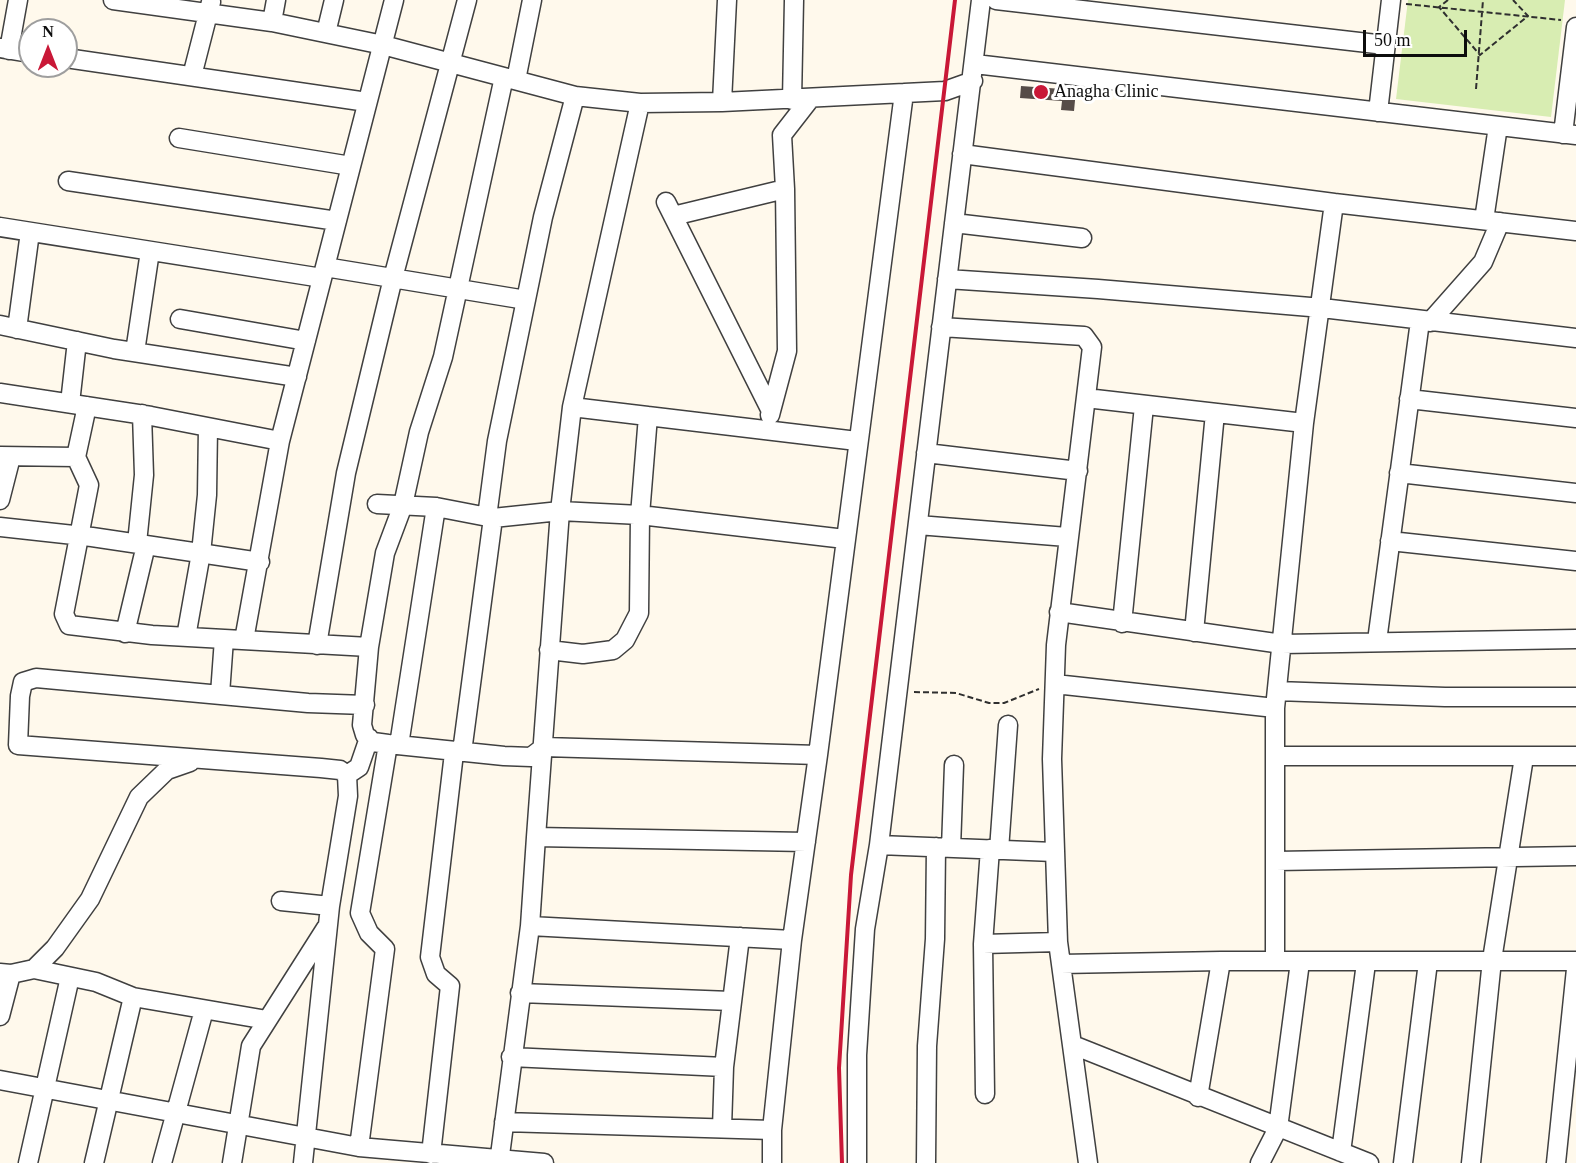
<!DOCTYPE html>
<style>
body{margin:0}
#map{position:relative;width:1576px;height:1163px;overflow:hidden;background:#fff9ec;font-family:Georgia,serif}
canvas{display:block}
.north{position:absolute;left:18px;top:18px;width:60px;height:60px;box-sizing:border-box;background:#fff;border:2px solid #9e9e9e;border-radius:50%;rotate:0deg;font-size:16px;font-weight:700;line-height:24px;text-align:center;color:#0d0d0d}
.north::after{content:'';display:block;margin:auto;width:21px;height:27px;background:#c91837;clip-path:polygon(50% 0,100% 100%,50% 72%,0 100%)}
.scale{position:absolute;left:1363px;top:30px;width:104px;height:27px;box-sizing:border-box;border:3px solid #0d0d0d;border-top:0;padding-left:8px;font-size:18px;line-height:21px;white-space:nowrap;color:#0d0d0d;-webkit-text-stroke:4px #fff;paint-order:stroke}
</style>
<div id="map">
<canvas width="1576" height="1163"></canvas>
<div class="north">N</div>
<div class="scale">50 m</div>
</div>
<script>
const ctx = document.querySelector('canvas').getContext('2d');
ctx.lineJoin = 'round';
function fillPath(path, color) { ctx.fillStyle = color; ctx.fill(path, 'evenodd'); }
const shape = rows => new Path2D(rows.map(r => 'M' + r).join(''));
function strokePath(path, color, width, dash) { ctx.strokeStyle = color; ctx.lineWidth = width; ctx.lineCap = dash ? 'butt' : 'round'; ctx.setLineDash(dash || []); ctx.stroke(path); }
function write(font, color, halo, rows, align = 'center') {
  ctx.font = font + ' Georgia,serif'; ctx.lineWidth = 6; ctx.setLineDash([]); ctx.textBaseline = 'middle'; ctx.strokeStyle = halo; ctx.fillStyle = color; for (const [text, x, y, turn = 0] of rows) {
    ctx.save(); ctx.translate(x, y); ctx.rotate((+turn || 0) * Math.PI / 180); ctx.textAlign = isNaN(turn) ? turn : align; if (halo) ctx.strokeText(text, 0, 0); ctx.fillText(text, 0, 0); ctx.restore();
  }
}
fillPath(shape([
 [1408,0,1565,0,1551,117,1396,99]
]), '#d8edb2');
fillPath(shape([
 [1021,86,1076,90,1074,111,1061,110,1062,101,1020,98]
]), '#564c48');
const minor = shape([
 [113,0,272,22,383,45,575,96,640,103,722,102,945,91,973,81],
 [996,0,1385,45],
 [272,22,276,0],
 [326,33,334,0],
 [0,48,30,53],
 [9,50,18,0],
 [66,58,367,102],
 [975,64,1576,135],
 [192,76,211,2],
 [504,77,443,357,419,432,403,505,385,553,369,647,362,725,365,735,373,742,388,744,504,756,531,757,544,747,818,755],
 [516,80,532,0],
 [792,100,794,0],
 [722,102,727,0],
 [640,103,572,407,560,511,536,837,806,842],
 [1378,112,1391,0],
 [1563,134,1576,27],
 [179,138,351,166],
 [962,154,1334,203,1576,231],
 [68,181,337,221],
 [666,202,771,411,770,415],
 [673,216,785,189],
 [1484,220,1498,126],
 [954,223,1082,238],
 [0,227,322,278],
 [325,267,526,300],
 [947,279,1098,289,1322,308,1576,338],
 [180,319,306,341],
 [1430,322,1483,262,1500,222],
 [0,325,114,349,297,377],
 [941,327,1084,336,1092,347,1056,645,1052,759,1058,942,1088,1163],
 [17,329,30,232],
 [135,352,150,251],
 [0,393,151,416,280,441],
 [1086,398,1304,423],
 [1409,399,1576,418],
 [70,403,77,341],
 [87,406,76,457,89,485,64,614,69,625,152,635,369,647],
 [572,407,857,441],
 [771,411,787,351,785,189,782,135,810,99],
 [926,453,1078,471],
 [0,456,76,457],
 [1399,473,1576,493],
 [0,500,11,457],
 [377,504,436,507,493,518,560,511,640,515,845,539],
 [487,517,497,441,543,217,575,96],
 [918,525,1067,537],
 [0,527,92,537,260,562],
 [1390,541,1576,561],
 [137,543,144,475,142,414],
 [1059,612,1282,644,1576,639],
 [1122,623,1144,406],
 [1194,632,1215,413],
 [125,633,146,545],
 [186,637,201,553,207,495,208,427],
 [244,640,280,441,394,0],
 [1377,641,1420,321],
 [317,645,346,473,393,278,467,0],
 [549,650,583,654,613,650,625,640,639,613,640,515,648,416],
 [1055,684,1275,708],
 [1277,691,1445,697,1576,697],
 [220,694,224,639],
 [399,745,436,507],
 [462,752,493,518],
 [1276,756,1576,756],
 [347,775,359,767,369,738],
 [879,845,1054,852],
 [951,848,954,765],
 [999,850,1008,725],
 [1276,861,1576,856],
 [281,901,330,906],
 [530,926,792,940],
 [983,944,1058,942],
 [1275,961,1275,708,1304,423,1334,203],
 [1061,964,1221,961,1576,961],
 [34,969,96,982,133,997,267,1020],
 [0,973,11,974,34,969,55,948,90,899,139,797,167,770,190,762],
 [520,993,731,1001],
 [0,1016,11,974],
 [1073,1045,1369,1163],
 [511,1057,724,1067],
 [0,1080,359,1147,544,1163],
 [985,1094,983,944,990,849],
 [1198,1097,1221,961],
 [504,1122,772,1130],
 [722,1128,724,1067,740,937],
 [359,1147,385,949,369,933,360,913,388,744],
 [1341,1152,1366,963],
 [431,1154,450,986,436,974,430,957,454,753],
 [28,1163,70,977],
 [94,1163,133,997],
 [162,1163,204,1010],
 [232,1163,251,1046,326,928],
 [303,1163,330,906,348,796,347,775,340,770,321,768,18,745,20,696,23,682,36,678,308,703,365,705],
 [499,1163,530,926,536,837],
 [772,1163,772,1130,792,940,818,755,904,93],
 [857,1163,857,1055,865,929,879,845,981,0],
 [926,1163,927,1046,935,939,936,847],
 [1260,1163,1278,1128,1300,962],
 [1403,1163,1428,962],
 [1471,1163,1492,960,1524,757],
 [1556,1163,1576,969]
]);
strokePath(minor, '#404040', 21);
strokePath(shape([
 [1448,0,1439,7,1480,55,1528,16,1513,0],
 [1406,4,1561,20],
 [1476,89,1483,0],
 [914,692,956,693,989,703,1004,703,1039,689]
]), '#2f2f2f', 2, [6, 3]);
strokePath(minor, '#fff', 18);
strokePath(shape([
 [842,1163,839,1068,851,875,955,0]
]), '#c91837', 4);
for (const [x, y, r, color] of [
 [1041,92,8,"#c91837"]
]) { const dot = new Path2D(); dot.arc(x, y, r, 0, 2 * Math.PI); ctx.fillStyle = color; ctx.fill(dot); strokePath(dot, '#fff', 2); }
write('18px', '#0d0d0d', '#fff', [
 ["Anagha Clinic",1054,92]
], 'left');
</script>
